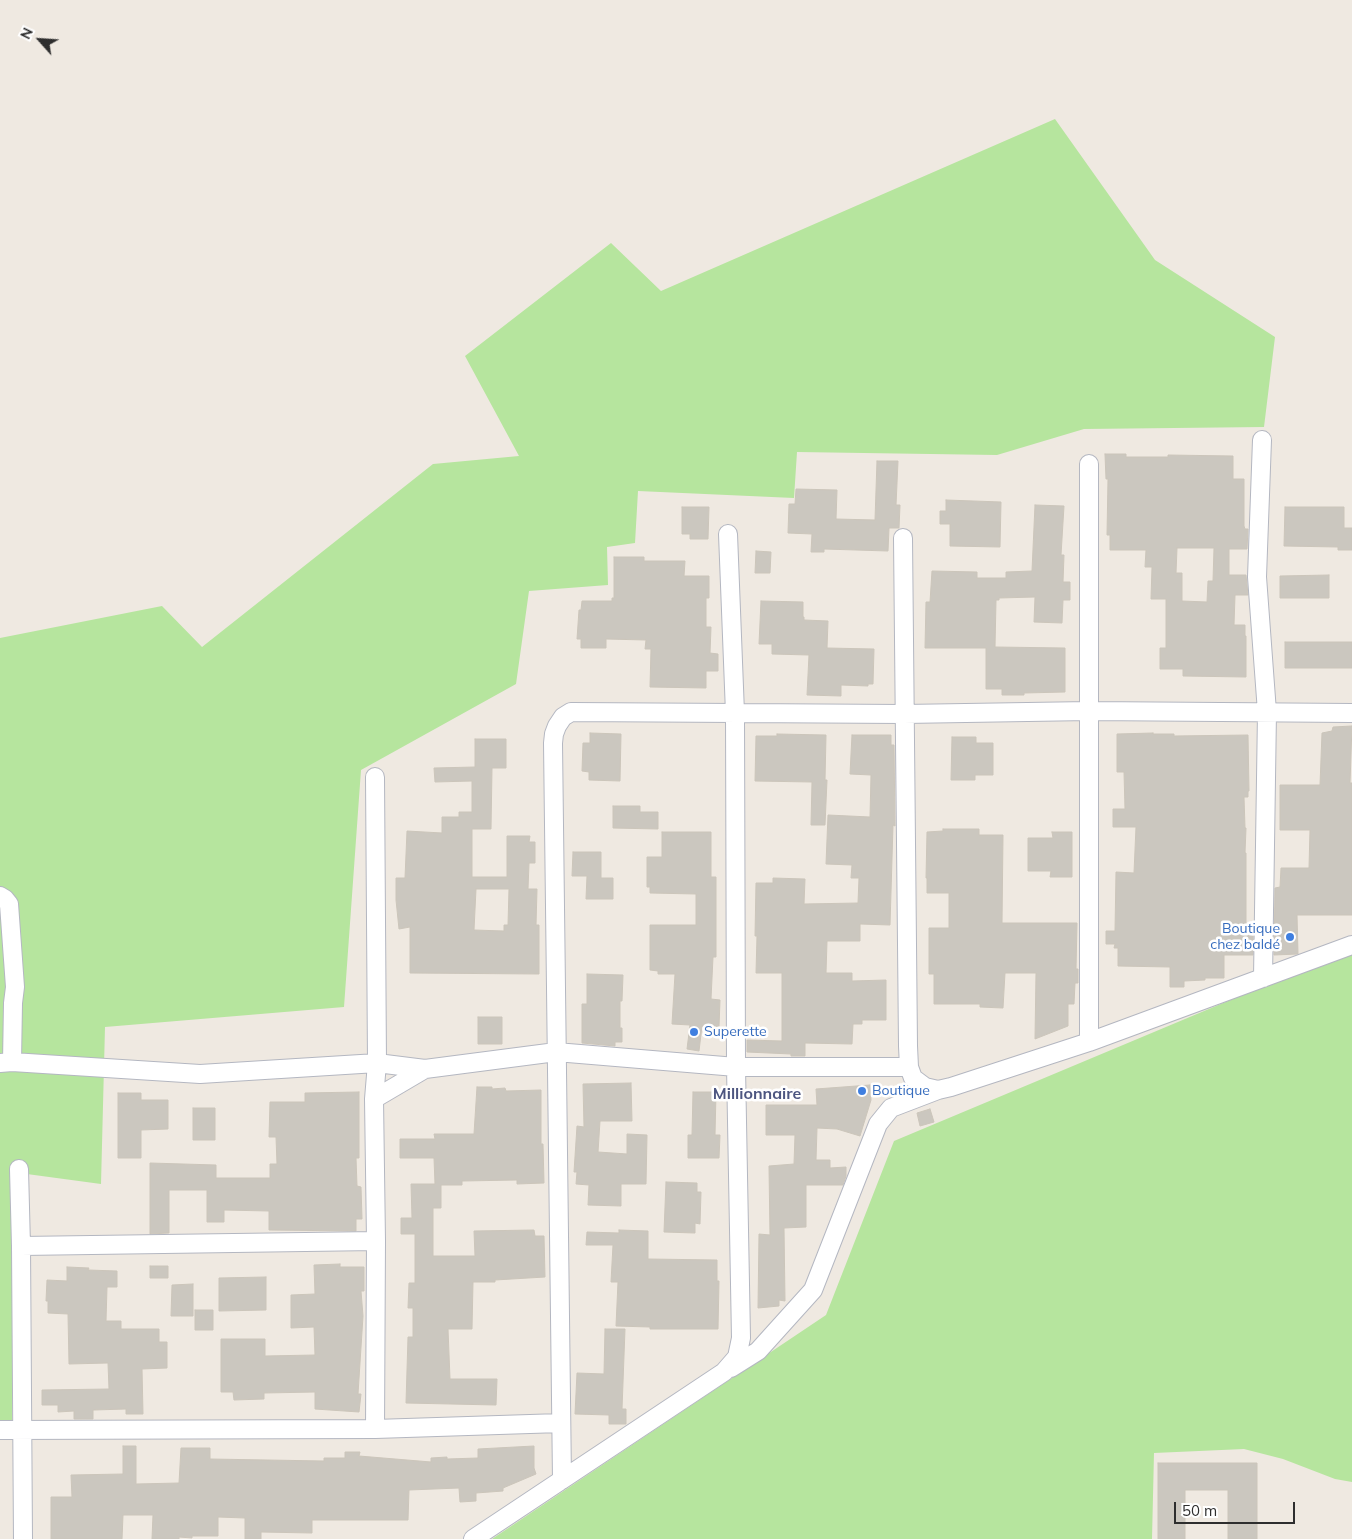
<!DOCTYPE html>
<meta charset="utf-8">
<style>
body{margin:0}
#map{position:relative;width:1352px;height:1539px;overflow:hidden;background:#efe9e1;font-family:Mulish,sans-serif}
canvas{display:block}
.north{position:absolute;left:15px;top:15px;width:50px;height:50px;-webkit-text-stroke:4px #fff;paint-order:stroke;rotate:296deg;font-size:14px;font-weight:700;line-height:20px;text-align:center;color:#2e2e2e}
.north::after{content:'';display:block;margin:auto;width:18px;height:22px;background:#2e2e2e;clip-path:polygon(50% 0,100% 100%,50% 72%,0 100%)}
.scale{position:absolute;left:1174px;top:1502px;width:121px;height:22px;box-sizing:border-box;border:2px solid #2e2e2e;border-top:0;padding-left:6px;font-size:15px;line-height:18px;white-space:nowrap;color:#2e2e2e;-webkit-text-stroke:4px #fff;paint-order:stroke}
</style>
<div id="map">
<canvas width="1352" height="1539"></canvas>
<div class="north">N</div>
<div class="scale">50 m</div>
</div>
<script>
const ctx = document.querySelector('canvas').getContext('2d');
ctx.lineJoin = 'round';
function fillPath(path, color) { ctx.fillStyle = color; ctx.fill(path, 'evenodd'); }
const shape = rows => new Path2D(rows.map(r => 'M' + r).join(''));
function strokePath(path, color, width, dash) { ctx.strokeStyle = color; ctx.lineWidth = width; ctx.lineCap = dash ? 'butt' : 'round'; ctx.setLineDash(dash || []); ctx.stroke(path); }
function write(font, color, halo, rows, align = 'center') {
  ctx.font = font + ' Mulish,sans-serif'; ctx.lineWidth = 5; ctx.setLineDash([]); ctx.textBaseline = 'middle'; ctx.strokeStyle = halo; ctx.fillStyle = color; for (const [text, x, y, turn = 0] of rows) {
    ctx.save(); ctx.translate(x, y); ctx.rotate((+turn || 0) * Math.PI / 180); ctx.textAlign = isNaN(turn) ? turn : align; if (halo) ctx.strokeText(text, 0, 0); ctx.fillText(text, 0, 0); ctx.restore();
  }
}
fillPath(shape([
 [1055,119,1155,260,1275,337,1264,427,1084,429,997,455,797,452,794,498,638,491,635,543,607,547,608,585,529,591,516,684,361,770,344,1007,105,1027,101,1184,12,1172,12,1422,0,1422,0,638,162,606,202,647,433,464,519,456,465,356,611,243,661,291],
 [1352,949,1352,1482,1335,1479,1283,1459,1244,1449,1154,1453,1152,1539,492,1539,826,1315,894,1141]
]), '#b6e59e');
const building = shape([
 [1105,454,1126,454,1126,457,1168,457,1168,455,1233,456,1233,479,1244,479,1244,526,1245,529,1248,529,1247,549,1229,549,1229,575,1246,575,1248,595,1235,595,1234,625,1245,625,1245,636,1246,636,1246,677,1183,676,1183,669,1160,669,1160,648,1166,648,1166,599,1151,599,1152,567,1145,567,1146,550,1110,550,1110,535,1107,535,1108,479,1106,479,1105,454],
 [1177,548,1214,548,1213,581,1208,581,1207,602,1182,601,1182,573,1176,573,1177,548],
 [877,461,898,461,896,505,900,505,899,528,889,528,888,551,824,549,824,552,811,552,812,534,788,533,789,504,795,504,796,489,837,490,836,519,875,520,877,461],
 [946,500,1001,502,1000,547,950,546,950,524,940,524,940,511,946,511,946,500],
 [1035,505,1064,506,1061,555,1064,555,1063,582,1070,582,1070,600,1063,600,1062,623,1034,622,1035,597,999,598,999,600,996,600,995,647,1065,648,1065,692,1024,693,1024,695,1002,695,1002,689,986,689,986,648,925,648,926,602,930,602,932,571,977,572,977,578,1006,578,1006,572,1032,571,1035,505],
 [682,507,709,507,708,539,690,539,690,534,682,534,682,507],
 [1285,507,1344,507,1344,528,1352,528,1352,550,1338,550,1338,547,1284,546,1285,507],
 [756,551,771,552,770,573,755,573,756,551],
 [614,557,644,557,644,561,685,561,684,576,709,576,709,598,706,598,706,627,711,627,710,653,718,654,718,671,706,671,706,688,650,687,651,649,645,649,646,640,606,639,606,648,581,648,581,639,577,639,579,610,581,610,582,601,612,601,612,598,614,598,614,557],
 [1329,575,1329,598,1280,598,1280,576,1329,575],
 [761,601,803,602,803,617,804,617,804,620,828,621,827,648,874,649,873,684,868,684,868,686,841,685,841,696,807,695,809,655,772,654,772,644,759,644,761,601],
 [1285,642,1352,642,1352,668,1285,668,1285,642],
 [1352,726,1350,783,1352,783,1352,915,1297,915,1298,954,1274,955,1275,888,1280,887,1281,868,1309,868,1310,830,1280,830,1280,785,1320,785,1322,733,1332,731,1333,727,1352,726],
 [590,733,621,734,620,781,589,780,589,772,582,771,583,743,590,743,590,733],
 [1153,733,1153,734,1174,734,1174,736,1248,735,1249,791,1248,791,1248,797,1244,797,1245,828,1246,828,1245,853,1246,853,1246,927,1253,927,1253,955,1224,955,1224,978,1205,978,1205,980,1184,981,1184,987,1170,987,1170,967,1118,966,1118,948,1114,948,1115,944,1106,944,1106,931,1115,931,1116,872,1134,873,1136,827,1113,827,1113,809,1125,809,1124,772,1117,772,1117,734,1153,733],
 [777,734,826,735,825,780,827,780,825,825,811,825,812,782,755,781,756,736,777,736,777,734],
 [852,735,891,735,891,745,894,745,895,826,893,825,890,925,860,924,860,941,827,941,826,973,852,973,852,981,886,980,886,1020,862,1020,862,1024,853,1024,852,1044,805,1043,805,1056,791,1056,791,1054,747,1052,747,1040,782,1041,782,973,756,973,757,936,755,936,756,883,773,883,773,878,805,879,804,904,858,903,859,878,851,878,852,865,826,864,828,815,870,817,871,775,850,774,852,735],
 [952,737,976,737,976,743,993,743,993,775,975,775,975,780,951,780,952,737],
 [475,739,506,739,506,768,492,768,491,829,472,829,472,877,507,877,507,836,530,836,529,842,535,842,535,863,529,863,528,889,537,889,536,925,539,925,539,974,410,973,410,927,399,929,396,900,396,878,405,878,407,831,442,833,442,817,459,817,459,812,472,812,472,781,435,782,434,768,475,767,475,739],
 [476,889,509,889,508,925,504,925,504,931,474,930,476,889],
 [613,806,640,806,640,812,658,812,658,829,613,828,613,806],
 [943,829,979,829,979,835,1003,835,1002,923,1077,923,1076,969,1078,969,1078,983,1075,983,1074,1004,1068,1004,1068,1026,1035,1039,1036,973,1005,973,1003,1008,980,1007,980,1004,934,1004,934,974,929,974,929,928,949,928,949,893,927,893,927,878,926,878,927,832,943,831,943,829],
 [662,832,711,832,711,877,716,877,716,957,713,957,711,999,720,1000,719,1027,702,1026,699,1051,687,1049,690,1025,672,1024,675,974,658,974,658,971,650,970,650,925,696,925,696,894,650,893,650,887,647,887,647,857,662,857,662,832],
 [1052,832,1072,832,1072,877,1050,877,1051,871,1028,871,1028,838,1053,838,1052,832],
 [573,852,601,852,601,878,613,878,613,899,586,899,587,876,572,876,573,852],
 [587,974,623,975,622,1001,620,1001,620,1028,622,1028,622,1042,615,1042,615,1046,582,1043,582,1004,587,1004,587,974],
 [478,1017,502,1017,502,1044,478,1044,478,1017],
 [631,1083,632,1121,600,1121,598,1152,627,1154,627,1134,647,1135,646,1184,621,1184,621,1206,588,1205,589,1185,576,1184,577,1172,574,1172,577,1126,584,1127,583,1084,631,1083],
 [870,1085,871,1100,860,1136,837,1129,817,1128,816,1160,830,1160,830,1168,846,1167,846,1176,843,1185,806,1185,806,1227,784,1228,785,1301,779,1300,779,1306,758,1308,759,1234,770,1235,769,1166,794,1164,795,1135,766,1135,766,1105,817,1105,816,1089,870,1085],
 [477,1087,492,1087,492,1089,505,1088,506,1091,541,1090,541,1144,543,1144,544,1183,517,1184,517,1180,462,1181,462,1185,441,1185,441,1208,433,1208,433,1256,475,1256,474,1231,534,1230,535,1236,544,1236,545,1277,495,1280,495,1282,473,1282,472,1329,448,1329,450,1379,497,1379,496,1405,406,1403,408,1337,413,1337,413,1308,408,1308,409,1283,415,1283,415,1234,401,1234,401,1218,412,1218,411,1184,435,1184,434,1158,400,1158,400,1139,435,1139,434,1134,474,1134,477,1087],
 [359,1092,359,1158,356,1158,357,1186,361,1187,362,1219,356,1219,356,1231,269,1230,269,1211,224,1210,224,1222,207,1222,207,1190,169,1190,169,1233,150,1234,150,1163,216,1165,216,1178,270,1178,270,1164,277,1164,276,1137,269,1137,270,1102,305,1102,305,1093,359,1092],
 [693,1092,716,1092,715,1135,720,1135,719,1158,688,1158,688,1135,692,1135,693,1092],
 [118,1093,141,1093,141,1100,168,1100,168,1129,141,1130,141,1158,118,1158,118,1093],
 [193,1108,215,1108,215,1140,193,1140,193,1108],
 [930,1109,934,1122,920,1126,917,1113,930,1109],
 [666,1182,697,1183,697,1192,701,1192,700,1224,695,1223,695,1233,664,1232,666,1182],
 [619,1230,648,1231,648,1259,717,1260,717,1281,719,1281,718,1329,650,1329,650,1327,616,1326,618,1282,611,1282,613,1245,586,1245,587,1232,619,1233,619,1230],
 [340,1264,340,1267,364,1267,364,1291,361,1291,363,1316,358,1394,361,1394,359,1412,315,1409,315,1392,264,1393,264,1399,234,1400,233,1392,221,1392,221,1339,265,1339,265,1356,315,1355,314,1327,291,1328,291,1295,315,1294,314,1265,340,1264],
 [150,1266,168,1266,168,1278,150,1278,150,1266],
 [67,1267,89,1268,88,1270,117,1271,117,1287,107,1287,106,1321,121,1321,121,1329,159,1329,159,1342,167,1342,167,1368,142,1369,143,1414,126,1414,126,1409,94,1410,93,1410,93,1419,74,1419,74,1411,58,1412,58,1405,42,1405,42,1390,109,1389,108,1363,69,1364,68,1314,48,1313,48,1301,46,1301,47,1280,67,1281,67,1267],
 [266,1277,266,1310,219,1311,219,1278,266,1277],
 [193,1284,193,1316,171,1316,172,1285,193,1284],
 [195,1310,213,1310,213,1330,195,1330,195,1310],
 [605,1329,625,1329,622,1409,626,1409,626,1424,609,1424,609,1415,575,1414,577,1373,604,1374,605,1329],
 [123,1446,136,1446,136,1484,179,1483,181,1448,210,1448,210,1459,324,1461,324,1458,345,1458,345,1452,360,1452,359,1456,431,1462,431,1458,447,1457,447,1459,478,1458,478,1449,534,1446,534,1468,536,1474,503,1488,503,1491,476,1493,476,1501,460,1502,459,1488,409,1490,408,1520,312,1520,312,1533,261,1532,261,1539,245,1539,245,1518,218,1517,218,1536,192,1536,192,1538,179,1537,179,1539,152,1539,153,1515,123,1515,122,1539,51,1539,51,1497,72,1497,71,1475,123,1474,123,1446],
 [1158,1463,1257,1463,1257,1539,1228,1539,1228,1490,1185,1490,1185,1539,1158,1539,1158,1463]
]);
fillPath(building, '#cbc7bf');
strokePath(building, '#cbc5ba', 1);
const minor = shape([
 [1262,440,1257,577,1267,712,1263,978],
 [903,538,908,1046,909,1067,913,1078,925,1087,938,1090,951,1087,1089,1042,1352,945],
 [0,896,5,899,9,904,15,987,13,1003,12,1062],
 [1089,1042,1089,464],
 [0,1063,12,1062,200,1074,377,1063,425,1069],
 [374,1099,425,1069,556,1052,736,1067,909,1067],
 [19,1169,21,1246,23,1539],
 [21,1246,376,1241],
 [731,1368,758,1351,813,1290,878,1124,891,1108,938,1090],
 [375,1429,376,1241,374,1099,377,1063,375,777],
 [0,1430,375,1429,561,1423],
 [562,1480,553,743,554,734,557,726,563,717,571,712,904,714,1089,711,1352,713],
 [473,1539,724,1372,737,1357,741,1338,736,1067,735,713,728,534]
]);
strokePath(minor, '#b4b7c1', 20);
strokePath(minor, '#fff', 18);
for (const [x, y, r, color] of [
 [1290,937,5,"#3f7fe0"],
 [694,1032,5,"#3f7fe0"],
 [862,1091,5,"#3f7fe0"]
]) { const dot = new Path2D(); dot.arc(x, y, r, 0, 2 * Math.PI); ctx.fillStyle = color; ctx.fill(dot); strokePath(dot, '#fff', 2); }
write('14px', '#366cbe', '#fff', [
 ["Boutique",1280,929,"right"],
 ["chez baldé",1280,945,"right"],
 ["Superette",704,1032],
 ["Boutique",872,1091]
], 'left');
write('bold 16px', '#4d5680', '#fff', [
 ["Millionnaire",757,1094]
]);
</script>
